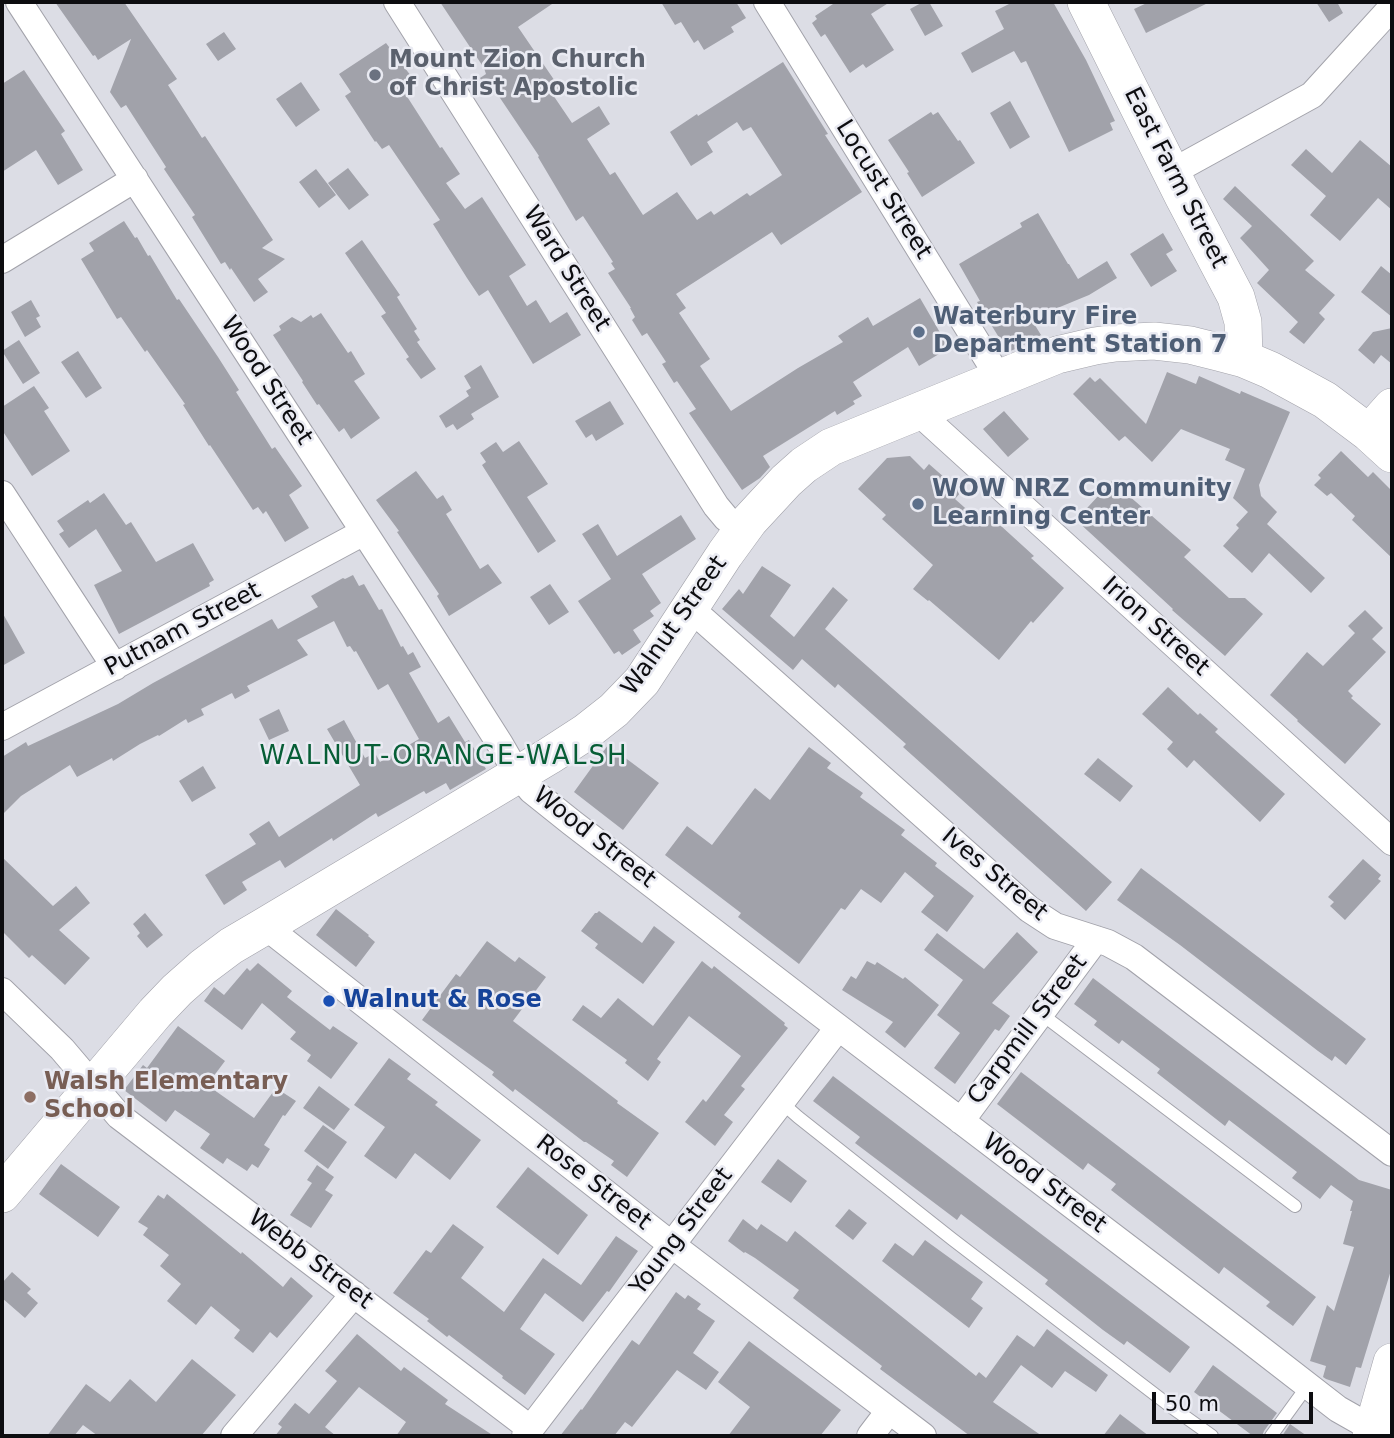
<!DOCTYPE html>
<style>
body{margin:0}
#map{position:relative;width:1394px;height:1438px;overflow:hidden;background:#dcdde5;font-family:"DejaVu Sans",sans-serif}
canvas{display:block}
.frame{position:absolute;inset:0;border:4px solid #0d0d10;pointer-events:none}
.scale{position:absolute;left:1152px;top:1392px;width:161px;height:32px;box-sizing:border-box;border:4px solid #0d0d10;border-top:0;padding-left:9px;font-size:21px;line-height:24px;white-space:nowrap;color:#0d0d10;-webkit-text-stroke:5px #e9eaf2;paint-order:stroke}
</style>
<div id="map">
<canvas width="1394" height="1438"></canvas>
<div class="frame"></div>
<div class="scale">50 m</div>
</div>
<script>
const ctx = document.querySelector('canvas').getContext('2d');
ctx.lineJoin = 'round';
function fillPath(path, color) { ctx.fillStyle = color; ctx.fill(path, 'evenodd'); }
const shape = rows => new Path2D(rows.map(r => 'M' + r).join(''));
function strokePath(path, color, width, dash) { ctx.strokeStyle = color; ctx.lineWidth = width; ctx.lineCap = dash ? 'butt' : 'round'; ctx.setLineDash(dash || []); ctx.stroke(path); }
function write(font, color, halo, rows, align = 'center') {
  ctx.font = font + ' "DejaVu Sans",sans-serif'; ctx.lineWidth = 5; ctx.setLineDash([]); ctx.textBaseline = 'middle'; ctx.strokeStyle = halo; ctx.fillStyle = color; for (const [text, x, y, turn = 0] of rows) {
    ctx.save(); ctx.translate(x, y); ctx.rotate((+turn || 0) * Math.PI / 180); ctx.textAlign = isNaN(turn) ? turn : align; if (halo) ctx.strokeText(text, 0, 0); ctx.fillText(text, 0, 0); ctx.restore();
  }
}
fillPath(shape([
 [55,2,124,2,177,79,168,85,202,138,205,136,273,240,262,248,285,259,258,279,268,292,254,302,231,268,230,270,225,262,221,264,192,217,195,215,164,169,166,167,126,105,121,108,110,92,131,39,98,60,95,55,93,56],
 [440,2,555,2,518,27,561,90,553,95,572,123,599,106,610,124,587,139,610,175,615,172,643,215,677,192,697,220,711,211,714,215,747,193,750,196,782,175,751,127,743,131,737,122,707,142,713,152,691,166,670,132,697,114,698,116,783,62,828,134,825,135,862,192,781,245,772,232,676,294,686,308,679,313,710,359,700,366,731,411,798,368,843,342,838,336,868,317,873,326,920,298,949,348,919,366,908,347,853,382,862,396,853,401,855,404,837,415,835,411,763,456,770,467,760,478,742,490,689,413,696,409,677,381,674,383,662,364,666,362,647,333,642,336,632,320,635,317,630,308,631,308,608,273,615,269,611,263,613,262,583,216,576,221,538,157,539,156,496,92,492,95,480,78,486,74,484,68],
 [661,2,736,2,746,18,731,27,734,32,704,50,698,40,694,43,681,22,675,25],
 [836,2,890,2,871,14,894,50,866,68,863,64,850,73,825,34,821,37,812,23,817,19,815,16],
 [923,2,929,2,943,26,925,36,910,9],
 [1013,2,1053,2,1086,60,1115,121,1110,123,1113,130,1069,152,1026,61,1021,63,1014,51,972,73,961,53,1004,29,995,11],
 [1149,2,1210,2,1146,33,1134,9],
 [1316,2,1337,2,1343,13,1329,22],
 [224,32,236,49,218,61,206,44],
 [386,43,411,76,399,84,440,148,442,147,460,174,446,183,465,209,482,197,526,265,509,276,527,306,536,300,550,323,567,312,581,335,533,364,488,290,479,296,467,278,433,224,440,220,389,145,382,149,376,141,375,142,345,96,351,92,339,74],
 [24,70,65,131,61,134,83,170,58,185,36,150,2,172,2,84],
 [301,82,320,110,296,127,276,99],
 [1010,101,1030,137,1010,149,990,113],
 [931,112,933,115,938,112,958,141,960,140,975,163,922,197,907,173,909,172,888,140],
 [1360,140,1392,167,1392,210,1378,198,1340,241,1310,215,1326,196,1291,165,1306,149,1332,173],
 [348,168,369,195,349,210,328,183],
 [316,169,336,195,319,208,299,182],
 [1235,186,1314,261,1305,270,1335,295,1319,313,1325,319,1304,344,1289,332,1298,322,1257,283,1269,270,1240,238,1252,226,1223,199],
 [1038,213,1068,264,1069,264,1078,279,1107,261,1117,278,1089,295,1055,309,1057,312,1033,322,1041,335,1020,347,1008,352,977,302,980,301,959,264,1022,227,1020,223],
 [124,221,135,238,137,237,148,256,150,255,177,300,179,299,218,357,239,390,236,392,272,449,275,447,302,486,289,495,309,528,285,542,266,511,263,514,258,507,253,510,210,445,209,446,183,405,185,404,147,350,145,352,121,317,117,319,81,259,94,251,89,243],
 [1163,233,1173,250,1166,254,1177,271,1151,287,1130,254],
 [362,240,400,295,397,297,417,329,414,331,420,340,417,342,436,369,421,379,406,359,409,357,381,316,386,313,345,253],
 [1381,266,1392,275,1392,317,1361,292],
 [31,300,40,316,36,318,41,327,25,337,11,312],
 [321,313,348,353,351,351,365,374,354,381,380,418,351,439,344,428,339,432,319,404,317,405,302,382,303,381,273,335,281,330,279,326,292,317,301,322,311,315,313,318],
 [1392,328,1392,364,1381,355,1374,364,1358,350,1373,332],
 [19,340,40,373,23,384,2,351],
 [78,351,102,388,86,398,61,362],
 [481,365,499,397,471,414,474,419,457,430,453,424,446,428,439,416,469,396,466,391,471,388,464,376],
 [1167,372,1196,384,1199,376,1240,394,1241,391,1290,412,1259,485,1261,496,1277,512,1267,524,1325,578,1311,593,1269,553,1252,573,1223,546,1239,528,1236,525,1248,512,1233,498,1245,469,1225,460,1230,449,1181,429,1152,462,1125,436,1119,441,1073,394,1090,377,1095,382,1100,378,1146,424],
 [34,386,49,408,44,411,70,451,32,476,2,430,2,407],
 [610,401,624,424,596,441,592,434,586,438,575,421],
 [1004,411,1029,439,1008,457,983,429],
 [519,441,548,484,527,497,556,541,538,553,482,465,486,462,480,453,496,442,503,452],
 [1341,451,1368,477,1373,472,1392,491,1392,558,1352,520,1355,516,1331,493,1327,496,1314,485,1321,478,1318,475],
 [910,456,924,470,929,464,961,492,955,499,982,523,989,515,1034,556,1031,558,1064,588,1033,623,1031,621,999,660,929,600,928,601,913,589,933,565,882,519,886,515,858,489,887,458],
 [416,471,437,499,443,495,452,510,446,514,480,569,488,564,502,583,449,616,437,596,439,594,397,532,399,531,376,500],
 [1112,481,1191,550,1184,557,1229,598,1245,598,1263,614,1225,656,1172,610,1173,609,1076,520],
 [104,493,126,525,131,522,156,562,193,543,214,580,209,583,210,586,119,634,94,585,122,571,96,529,69,548,59,534,64,531,57,521,88,500,90,503],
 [681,515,696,539,642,574,661,603,650,611,654,616,633,630,641,642,622,655,619,651,614,654,578,601,611,579,582,534,598,524,617,556],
 [762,566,791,585,770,616,794,637,833,587,848,600,825,629,1112,882,1086,911,903,747,906,744,838,684,835,688,802,659,793,670,722,609,739,589,743,594],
 [353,575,359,586,364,584,379,610,382,609,401,647,403,646,408,655,413,652,421,667,409,673,438,723,449,716,465,742,469,740,486,769,450,790,446,783,426,794,424,791,378,817,376,813,333,841,332,838,285,868,280,860,242,882,247,890,224,905,205,875,256,844,249,834,269,821,279,837,360,785,327,729,344,720,365,758,375,753,380,762,419,739,388,684,378,690,356,651,354,652,350,646,347,647,334,621,297,640,308,655,247,686,250,691,235,699,232,693,201,709,204,715,188,723,186,719,159,736,158,735,140,744,113,761,112,758,77,777,70,765,21,796,2,815,2,757,26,742,28,746,118,704,153,683,272,619,278,629,318,607,311,596,343,578,345,579],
 [550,584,569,612,549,625,530,597],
 [1365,610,1383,628,1372,639,1386,652,1348,691,1353,696,1351,698,1381,724,1345,764,1297,721,1298,720,1270,695,1307,652,1323,666,1355,633,1348,626],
 [2,612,25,653,2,666],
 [1168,687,1198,715,1200,713,1218,729,1215,732,1285,794,1260,822,1194,760,1187,768,1173,755,1167,749,1173,742,1142,714],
 [279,709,289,731,269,740,259,719],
 [608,745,659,783,623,830,574,792],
 [809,747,831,763,827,768,863,793,860,797,905,830,901,835,937,863,935,866,974,896,947,932,921,912,934,896,905,872,881,903,861,889,845,910,841,908,799,964,738,917,741,913,665,855,687,826,712,845,755,788,770,800],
 [1098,758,1133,786,1120,802,1084,774],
 [203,766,216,788,192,802,179,781],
 [2,857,53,906,76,886,90,903,59,930,90,958,65,985,32,955,29,958,2,931],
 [1363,859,1381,875,1378,879,1381,881,1345,920,1330,906,1334,902,1328,897],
 [1141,868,1366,1039,1346,1065,1335,1056,1332,1061,1318,1051,1180,945,1117,900],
 [336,909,369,935,368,936,375,942,356,967,316,935],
 [599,911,642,943,654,926,675,942,643,984,595,948,598,944,581,931,595,913,597,913],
 [145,913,163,935,147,948,137,936,140,933,133,924],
 [1017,932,1038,952,992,1003,1010,1016,999,1031,995,1029,955,1084,934,1068,960,1033,937,1015,963,980,924,950,937,933,984,969],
 [487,941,515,962,519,957,546,977,513,1021,618,1101,617,1103,659,1133,627,1177,611,1165,614,1161,586,1142,584,1142,515,1089,513,1092,492,1075,494,1072,422,1020,456,974,460,977],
 [702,961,712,969,714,966,785,1023,784,1025,788,1028,741,1086,745,1089,724,1115,733,1122,715,1146,685,1122,703,1099,706,1102,741,1056,689,1016,657,1059,661,1062,648,1081,625,1063,627,1060,572,1020,583,1005,601,1018,618,998,653,1026],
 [867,961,875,965,877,962,903,979,905,977,939,1005,905,1048,885,1032,893,1022,842,990,851,976,856,979],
 [258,963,292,991,287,997,330,1030,333,1026,358,1043,331,1079,307,1061,311,1055,290,1039,296,1032,262,1003,242,1030,204,1001,214,987,224,995,247,968,250,971],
 [1093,978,1359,1180,1392,1190,1392,1267,1361,1368,1356,1367,1350,1387,1326,1379,1323,1377,1326,1366,1310,1361,1327,1305,1334,1311,1354,1247,1343,1244,1352,1211,1350,1211,1353,1201,1331,1185,1320,1199,1292,1178,1297,1172,1229,1120,1225,1126,1157,1073,1160,1069,1122,1040,1119,1044,1094,1025,1097,1021,1074,1004],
 [178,1026,225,1061,207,1085,254,1118,276,1088,296,1101,285,1116,283,1115,264,1145,270,1149,258,1168,252,1164,247,1171,227,1158,223,1164,200,1148,210,1134,175,1110,166,1122,124,1090,143,1065,147,1068],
 [389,1058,411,1074,407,1079,438,1102,435,1105,481,1140,450,1180,415,1153,396,1179,364,1156,385,1127,354,1105],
 [1021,1072,1316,1297,1293,1326,1266,1306,1270,1302,1224,1267,1219,1274,1111,1190,1116,1184,1088,1163,1083,1170,997,1104],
 [833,1076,1190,1347,1170,1373,1127,1341,1124,1345,1103,1330,1045,1284,1048,1280,961,1214,957,1220,855,1143,860,1137,813,1101],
 [319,1086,350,1109,334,1130,303,1108],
 [323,1125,347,1142,328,1169,304,1151],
 [778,1159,807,1181,791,1203,761,1182],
 [61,1164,120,1207,98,1237,39,1194],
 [317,1165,334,1177,325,1190,333,1195,311,1228,290,1215,312,1183,307,1180],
 [528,1167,588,1215,558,1255,496,1207],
 [167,1194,241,1254,242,1252,283,1287,291,1277,313,1296,277,1338,270,1332,253,1353,234,1338,240,1330,211,1306,196,1325,167,1301,181,1284,160,1266,169,1255,143,1235,148,1228,138,1222,158,1195,164,1199],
 [849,1209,867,1223,853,1240,835,1226],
 [743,1219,757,1230,761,1224,787,1242,795,1231,976,1376,979,1372,986,1378,1017,1335,1034,1347,1047,1329,1108,1375,1096,1392,1065,1371,1052,1388,1021,1365,993,1402,1042,1436,970,1436,880,1369,882,1366,793,1298,799,1290,755,1258,745,1252,744,1253,728,1241],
 [453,1224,484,1247,461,1278,504,1312,543,1258,581,1285,616,1236,638,1251,609,1292,607,1291,583,1322,545,1293,520,1329,555,1354,525,1395,502,1378,503,1376,449,1335,447,1337,427,1321,429,1319,393,1293,426,1250,431,1253],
 [925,1240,983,1282,971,1299,983,1308,969,1328,882,1261,895,1243,913,1256],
 [12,1272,31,1289,27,1293,38,1303,25,1318,2,1298,2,1283],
 [676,1292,685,1299,688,1295,701,1304,697,1309,715,1321,693,1353,719,1372,706,1390,677,1370,632,1427,625,1422,614,1436,560,1436,581,1409,582,1410,632,1340,639,1345],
 [357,1334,401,1371,404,1367,448,1400,445,1404,494,1436,396,1436,406,1422,359,1387,325,1427,336,1436,275,1436,282,1427,278,1424,295,1403,309,1414,337,1381,325,1371],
 [749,1341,841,1410,820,1436,728,1436,750,1407,718,1382],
 [192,1359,236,1395,201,1436,98,1436,83,1425,74,1436,47,1436,86,1384,110,1402,130,1379,156,1402],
 [1213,1365,1277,1413,1264,1431,1262,1436,1253,1436,1194,1392],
 [1120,1414,1149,1436,1103,1436],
 [1290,1424,1307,1436,1282,1436]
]), '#a1a2aa');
const lane = shape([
 [1040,1013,1295,1206],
 [781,1102,798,1117,952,1239,1170,1406,1212,1436],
 [1271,1436,1308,1385]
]);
const street = shape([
 [19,2,413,607,500,744,515,770,531,790,571,822,822,1015,1240,1333,1338,1409,1368,1426,1392,1435],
 [397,2,716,506,726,518,742,531],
 [767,2,999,378],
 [1172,172,1312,95,1392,7],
 [2,260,135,179],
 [918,412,1392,842],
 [2,494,115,667],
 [690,608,1029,909,1055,926,1108,943,1134,957,1392,1153],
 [2,727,364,532],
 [265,926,672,1245,923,1436],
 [2,991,62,1049,119,1116,531,1429],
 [961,1121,1096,939],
 [234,1436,354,1294],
 [525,1436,838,1028],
 [870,1436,889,1411]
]);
const secondary = shape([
 [1086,2,1183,196,1236,297,1243,322,1244,359],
 [1369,433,1392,407],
 [2,1194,155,1013,177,990,203,967,231,946,265,926,549,756,586,732,614,710,642,681,725,554,749,521,786,481,804,465,831,447,1057,355,1095,346,1115,343,1154,341,1190,345,1218,352,1244,359,1270,370,1325,400,1369,433,1392,454],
 [1371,1436,1392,1362]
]);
strokePath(lane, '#a2a2aa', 14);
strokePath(street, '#a2a2aa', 28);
strokePath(secondary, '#a2a2aa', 38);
strokePath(lane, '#fff', 12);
strokePath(street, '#fff', 26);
strokePath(secondary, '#fff', 37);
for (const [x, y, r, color] of [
 [375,75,7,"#6b7280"],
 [919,332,7,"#5c6f8a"],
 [918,504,7,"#5c6f8a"],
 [329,1001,7,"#1a4fb4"],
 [30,1097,7,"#8d6e63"]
]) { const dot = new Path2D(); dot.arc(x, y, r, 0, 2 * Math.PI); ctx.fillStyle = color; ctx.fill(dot); strokePath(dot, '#e9eaf2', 2.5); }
write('bold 24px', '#5b616d', '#e9eaf2', [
 ["Mount Zion Church",389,61],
 ["of Christ Apostolic",389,89]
], 'left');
write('24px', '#0d0d10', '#e9eaf2', [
 ["East Farm Street",1175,178,63],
 ["Locust Street",883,190,58],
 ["Ward Street",566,269,58],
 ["Wood Street",266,381,57],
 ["Walnut Street",675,626,-55],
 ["Irion Street",1155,627,42],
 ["Putnam Street",183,630,-28],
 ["Wood Street",594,838,38],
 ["Ives Street",994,875,40],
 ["Carpmill Street",1028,1030,-53],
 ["Rose Street",593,1183,38],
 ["Wood Street",1044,1184,37],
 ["Young Street",682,1232,-53],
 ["Webb Street",310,1260,37]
]);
write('bold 24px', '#4e5e75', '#e9eaf2', [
 ["Waterbury Fire",933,318],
 ["Department Station 7",933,346],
 ["WOW NRZ Community",932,490],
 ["Learning Center",932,518]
], 'left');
write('bold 24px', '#164399', '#e9eaf2', [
 ["Walnut & Rose",343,1001]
], 'left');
write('bold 24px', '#785e54', '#e9eaf2', [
 ["Walsh Elementary",44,1083],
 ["School",44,1111]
], 'left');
ctx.letterSpacing = '2px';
write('26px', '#075e36', '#e9eaf2', [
 ["WALNUT-ORANGE-WALSH",444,757]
]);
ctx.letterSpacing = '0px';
</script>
